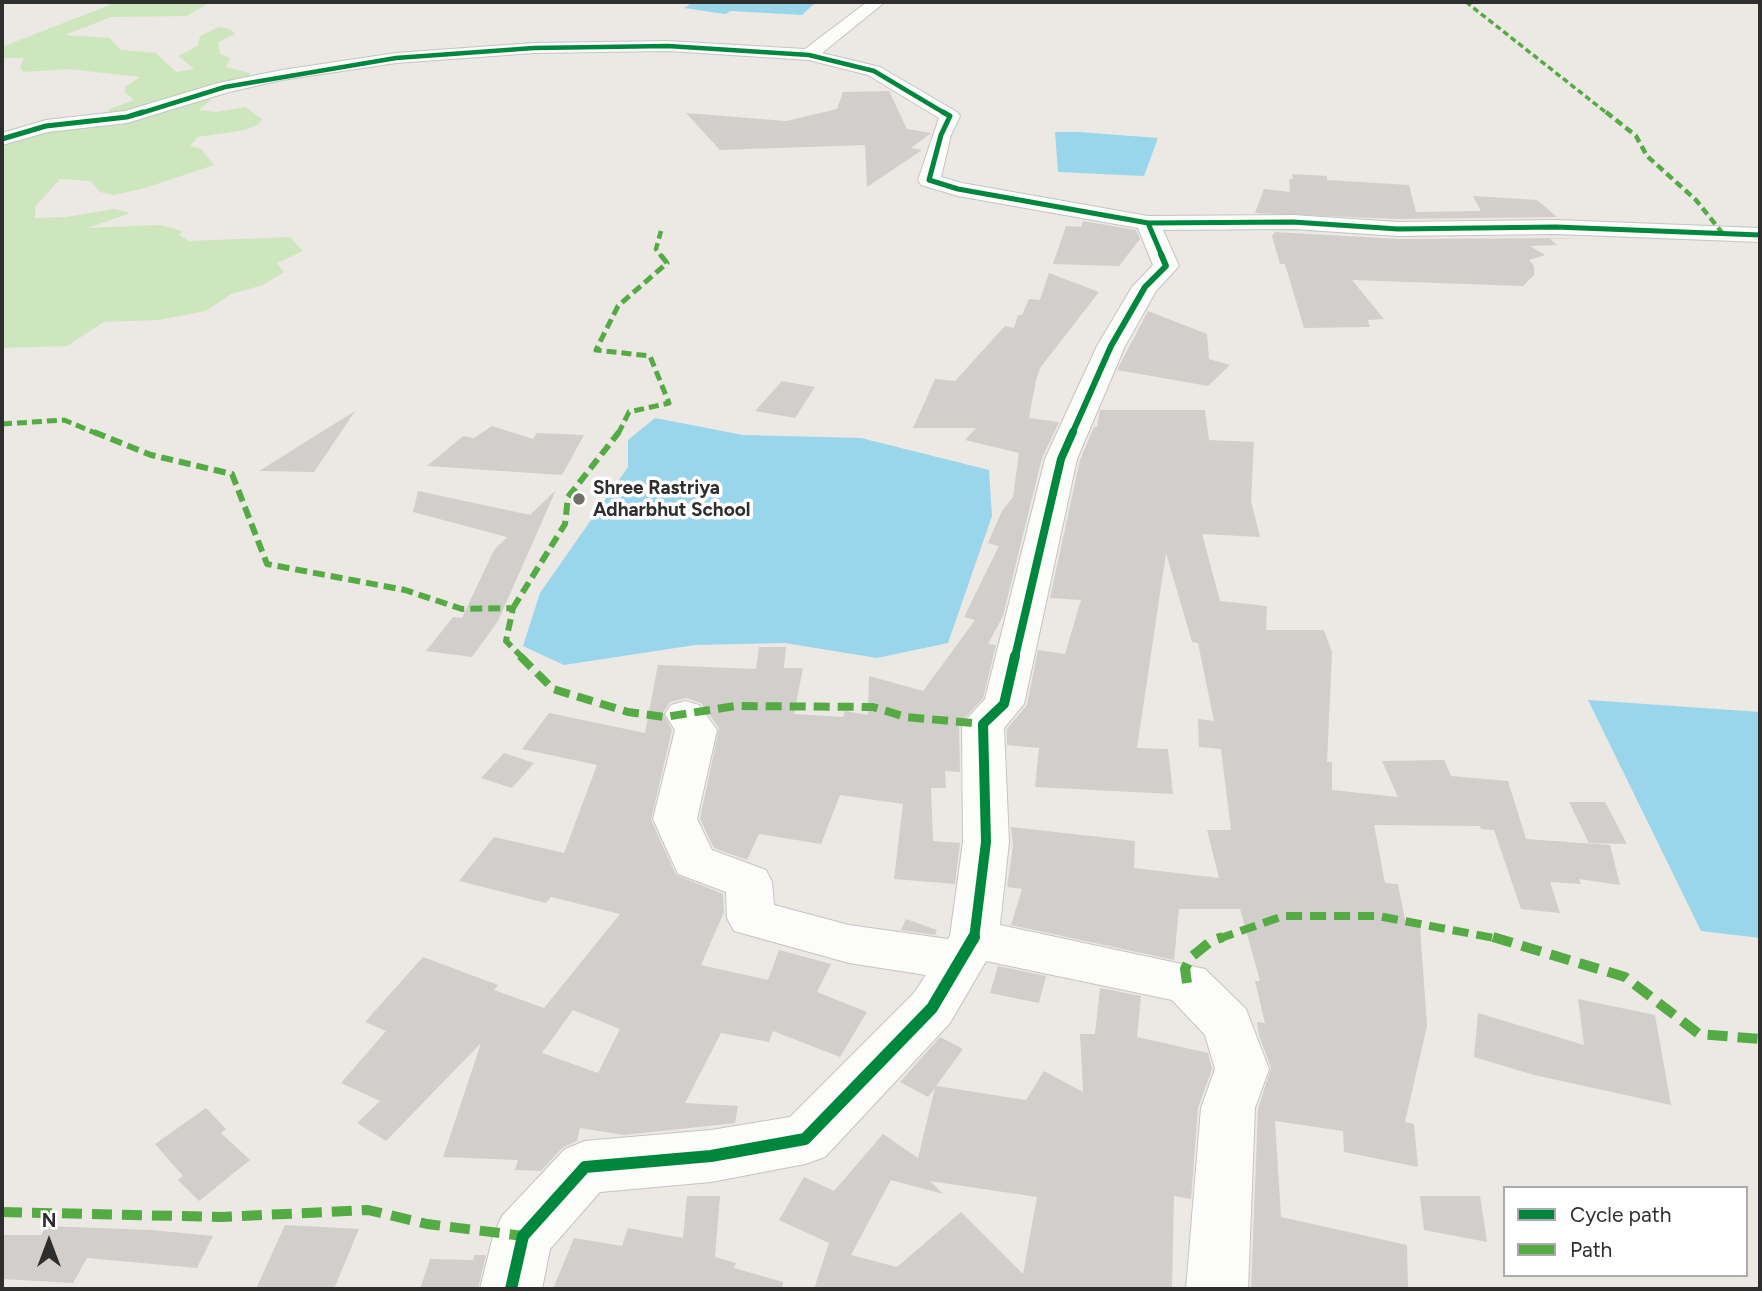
<!DOCTYPE html>
<style>
body{margin:0}
#map{position:relative;width:1762px;height:1291px;overflow:hidden;background:#ece8e4;font-family:Figtree,sans-serif}
canvas{display:block}
.frame{position:absolute;inset:0;border:4px solid #2e2e2e;pointer-events:none}
.legend{position:absolute;left:1503px;top:1186px;width:245px;height:91px;box-sizing:border-box;background:#fff;border:2px solid #ababab;margin:0;padding:9px 12px;list-style:none;font-size:21px;color:#2e2e2e}
.legend li{display:flex;align-items:center;gap:14px;height:35px}
.legend b{width:35px;border:2px solid #ababab}
.north{position:absolute;left:14px;top:1207px;width:70px;height:70px;-webkit-text-stroke:5px #fff;paint-order:stroke;rotate:0deg;font-size:19px;font-weight:700;line-height:28px;text-align:center;color:#2e2e2e}
.north::after{content:'';display:block;margin:auto;width:24px;height:32px;background:#2e2e2e;clip-path:polygon(50% 0,100% 100%,50% 72%,0 100%)}
</style>
<div id="map">
<canvas width="1762" height="1291"></canvas>
<div class="frame"></div>
<ul class="legend">
<li><b style="height:9px;background:#00873e"></b>Cycle path</li>
<li><b style="height:9px;background:#54ab44"></b>Path</li>
</ul>
<div class="north">N</div>
</div>
<script>
const ctx = document.querySelector('canvas').getContext('2d');
ctx.lineJoin = 'round';
function fillPath(path, color) { ctx.fillStyle = color; ctx.fill(path, 'evenodd'); }
const shape = rows => new Path2D(rows.map(r => 'M' + r).join(''));
function strokePath(path, color, width, dash) { ctx.strokeStyle = color; ctx.lineWidth = width; ctx.lineCap = dash ? 'butt' : 'round'; ctx.setLineDash(dash || []); ctx.stroke(path); }
function write(font, color, halo, rows, align = 'center') {
  ctx.font = font + ' Figtree,sans-serif'; ctx.lineWidth = 7; ctx.setLineDash([]); ctx.textBaseline = 'middle'; ctx.strokeStyle = halo; ctx.fillStyle = color; for (const [text, x, y, turn = 0] of rows) {
    ctx.save(); ctx.translate(x, y); ctx.rotate((+turn || 0) * Math.PI / 180); ctx.textAlign = isNaN(turn) ? turn : align; if (halo) ctx.strokeText(text, 0, 0); ctx.fillText(text, 0, 0); ctx.restore();
  }
}
fillPath(shape([
 [117,2,222,2,209,3,187,16,111,17,65,35,110,38,121,50,156,53,176,72,194,69,178,56,198,46,200,36,219,27,230,29,235,34,218,42,220,54,230,58,226,67,250,73,248,79,217,86,210,101,199,110,215,112,245,107,262,119,259,124,245,130,198,137,190,146,201,149,214,165,145,188,114,195,100,192,91,181,60,179,35,207,35,218,66,217,115,209,130,213,88,228,159,225,183,231,179,235,189,241,290,237,303,251,277,263,284,272,263,285,231,294,206,311,158,320,104,322,67,346,2,348,2,142,39,132,120,125,127,120,107,110,134,100,125,93,125,87,140,77,69,69,23,72,20,67,24,58,2,58,2,47]
]), '#cee6be');
fillPath(shape([
 [694,2,816,2,802,15,731,11,725,14,684,8],
 [1055,132,1079,132,1158,138,1144,176,1058,172],
 [655,418,743,435,861,438,989,470,992,516,948,643,877,658,785,643,695,645,564,665,523,646,540,593,628,467,628,440],
 [1588,700,1760,712,1760,938,1701,931]
]), '#99d6ec');
fillPath(shape([
 [889,91,907,129,931,133,911,148,922,150,867,187,865,145,720,150,686,113,786,121,837,109,843,92],
 [1292,174,1327,176,1327,180,1409,185,1416,212,1481,211,1473,196,1537,200,1557,217,1398,219,1255,213,1264,189,1290,192,1289,179,1293,179],
 [1083,221,1136,230,1140,239,1119,266,1053,264,1066,226,1081,227],
 [1275,232,1398,239,1580,238,1550,239,1557,245,1530,246,1545,255,1529,260,1534,266,1534,275,1523,286,1352,280,1384,319,1368,320,1370,327,1304,328,1285,264,1280,264,1272,236],
 [1049,273,1099,292,1040,368,1036,380,1029,418,1059,422,1042,458,1003,616,988,644,996,645,983,698,959,724,960,772,945,771,946,788,931,788,933,841,960,843,955,884,894,879,903,804,840,795,821,844,759,834,747,860,714,848,700,819,719,728,701,703,686,698,670,702,663,713,672,730,651,820,676,875,723,894,724,912,701,965,768,980,779,950,831,964,817,992,867,1012,840,1057,773,1031,769,1042,721,1033,685,1103,738,1106,735,1123,624,1135,580,1128,577,1141,563,1147,541,1171,515,1170,518,1160,443,1157,481,1043,386,1141,357,1123,380,1101,341,1083,386,1031,365,1022,423,957,498,985,494,990,544,1008,620,914,551,897,546,903,459,881,494,837,564,853,597,765,522,749,549,713,645,733,658,665,756,669,759,647,786,647,784,668,803,668,794,714,843,717,845,711,868,715,869,676,923,691,975,620,964,617,999,546,988,543,1002,511,1013,497,1019,453,965,440,976,428,913,428,935,379,955,381,1005,326,1014,328,1018,315,1022,315,1029,299,1040,300],
 [573,1010,620,1029,598,1073,542,1053],
 [1148,311,1207,334,1209,359,1230,365,1208,386,1117,370],
 [782,381,815,387,795,418,755,411],
 [1100,410,1205,410,1209,440,1254,442,1251,501,1260,537,1202,534,1220,601,1267,606,1266,630,1324,630,1332,652,1327,762,1332,762,1332,790,1398,797,1382,761,1444,760,1451,776,1508,781,1526,839,1610,845,1620,885,1579,879,1581,884,1550,882,1560,913,1521,909,1494,830,1481,829,1480,826,1374,825,1385,883,1398,884,1406,925,1420,927,1427,1026,1405,1122,1414,1124,1418,1167,1344,1152,1343,1131,1275,1121,1281,1217,1407,1245,1408,1289,1251,1289,1258,1109,1271,1068,1259,1035,1257,1022,1265,1023,1255,981,1260,981,1240,909,1179,909,1174,960,1011,925,1022,889,1007,887,1013,846,1011,827,1135,841,1134,868,1219,878,1207,830,1231,830,1221,749,1199,747,1198,719,1214,721,1198,643,1192,642,1166,553,1137,748,1168,749,1173,794,1035,787,1039,748,1007,745,1007,729,1027,705,1038,650,1065,654,1081,600,1050,598,1080,460,1094,427,1097,427],
 [355,411,314,472,259,471],
 [492,426,533,439,537,433,584,435,562,475,427,466,463,436,474,438],
 [556,490,498,621,472,657,426,651,453,617,462,618,494,550,507,537,413,512,418,491,530,515],
 [504,753,534,763,512,788,481,778],
 [1569,802,1605,802,1627,844,1589,843],
 [906,919,937,930,935,935,901,930],
 [998,966,1046,976,1039,1003,990,993],
 [1100,988,1141,996,1137,1037,1208,1053,1212,1069,1198,1108,1191,1199,1174,1196,1172,1289,814,1289,829,1243,779,1220,804,1177,834,1191,883,1134,918,1158,935,1088,928,1097,900,1082,940,1037,963,1049,936,1086,1026,1100,1044,1071,1083,1092,1080,1034,1095,1034],
 [891,1180,943,1194,930,1181,1037,1197,1023,1274,961,1212,897,1267,851,1255],
 [1578,999,1655,1015,1671,1105,1534,1075,1474,1057,1478,1013,1584,1045],
 [206,1108,226,1129,221,1133,250,1160,199,1201,178,1180,183,1176,155,1144],
 [687,1196,720,1196,715,1257,736,1263,734,1268,783,1282,782,1289,553,1289,574,1238,622,1246,628,1228,683,1238],
 [1420,1196,1480,1196,1487,1242,1424,1230],
 [285,1225,359,1229,334,1289,256,1289],
 [46,1226,151,1230,213,1236,197,1268,87,1258,73,1283,2,1279,2,1235,41,1235],
 [474,1255,486,1255,478,1289,420,1289,430,1259,473,1260]
]), '#d1cecb');
const minor = shape([
 [867,2,885,2,822,53,880,67,957,112,960,116,951,135,941,177,962,183,1148,216,1293,215,1398,222,1556,220,1760,228,1760,242,1556,234,1398,236,1293,229,1163,230,1179,266,1156,291,1125,346,1077,459,1024,704,1004,728,1009,842,1000,925,1205,969,1246,1009,1269,1069,1255,1108,1248,1289,1186,1289,1201,1108,1215,1069,1205,1035,1172,1000,986,961,950,1023,825,1157,805,1164,711,1182,600,1192,550,1249,542,1289,480,1289,493,1236,502,1216,565,1149,585,1141,711,1130,790,1117,914,993,926,975,849,963,734,931,727,918,726,892,678,874,653,819,675,730,665,714,671,705,685,701,699,705,717,730,697,819,712,850,766,870,772,882,774,905,849,925,948,939,950,936,963,842,962,724,985,699,1045,459,1097,346,1132,287,1153,265,1138,228,958,196,921,185,918,180,939,118,868,75,809,60,668,51,534,53,396,63,282,80,229,92,127,123,48,132,2,145,2,133,46,120,125,111,218,83,282,70,396,53,534,43,668,41,805,49,867,2]
]);
strokePath(minor, '#c5c4c5', 2);
fillPath(minor, '#fcfcfb');
strokePath(shape([
 [1466,2,1608,114]
]), '#54ab44', 3.5, [6, 3.5]);
strokePath(shape([
 [1606,112,1636,136,1647,156,1696,200,1723,234],
 [661,231,656,249,661,256]
]), '#54ab44', 4.5, [8, 4.5]);
strokePath(shape([
 [2,424,64,420,98,434],
 [618,434,629,412,669,403,650,356,596,350,618,306,667,263,660,254]
]), '#54ab44', 5, [10, 5]);
strokePath(shape([
 [94,432,151,455,232,474,267,564,405,590,462,609,513,608,506,641,522,657],
 [513,608,565,524,568,497,619,432]
]), '#54ab44', 6, [12, 6]);
strokePath(shape([
 [520,656,553,689,628,712,665,717,735,706,873,707,906,717,983,724],
 [1218,939,1283,916,1378,916,1499,939]
]), '#54ab44', 8, [16, 8]);
strokePath(shape([
 [1493,937,1625,977,1699,1034,1760,1039],
 [1187,983,1185,969,1190,958,1211,941,1223,937],
 [2,1212,222,1217,368,1210,427,1224,523,1236]
]), '#54ab44', 10, [20, 10]);
strokePath(shape([
 [138,114,225,87,396,58,534,48,668,46,809,55,874,71,946,114]
]), '#00873e', 4.5);
strokePath(shape([
 [943,112,950,116,941,135,929,180,958,189,1148,223,1293,222,1398,229,1556,227,1760,235],
 [2,139,46,126,127,117,143,112],
 [1148,223,1162,256]
]), '#00873e', 5);
strokePath(shape([
 [1072,434,1111,346,1145,287,1166,266,1161,254]
]), '#00873e', 6);
strokePath(shape([
 [1015,657,1061,459,1073,432]
]), '#00873e', 8);
strokePath(shape([
 [974,939,986,842,983,724,1004,704,1015,656]
]), '#00873e', 10);
strokePath(shape([
 [511,1289,523,1236,585,1167,711,1156,805,1139,932,1008,974,937]
]), '#00873e', 12);
for (const [x, y, r, color] of [
 [579,499,7,"#706f6e"]
]) { const dot = new Path2D(); dot.arc(x, y, r, 0, 2 * Math.PI); ctx.fillStyle = color; ctx.fill(dot); strokePath(dot, '#fff', 2.5); }
write('bold 19px', '#2e2e2e', '#fff', [
 ["Shree Rastriya",593,488],
 ["Adharbhut School",593,510]
], 'left');
</script>
